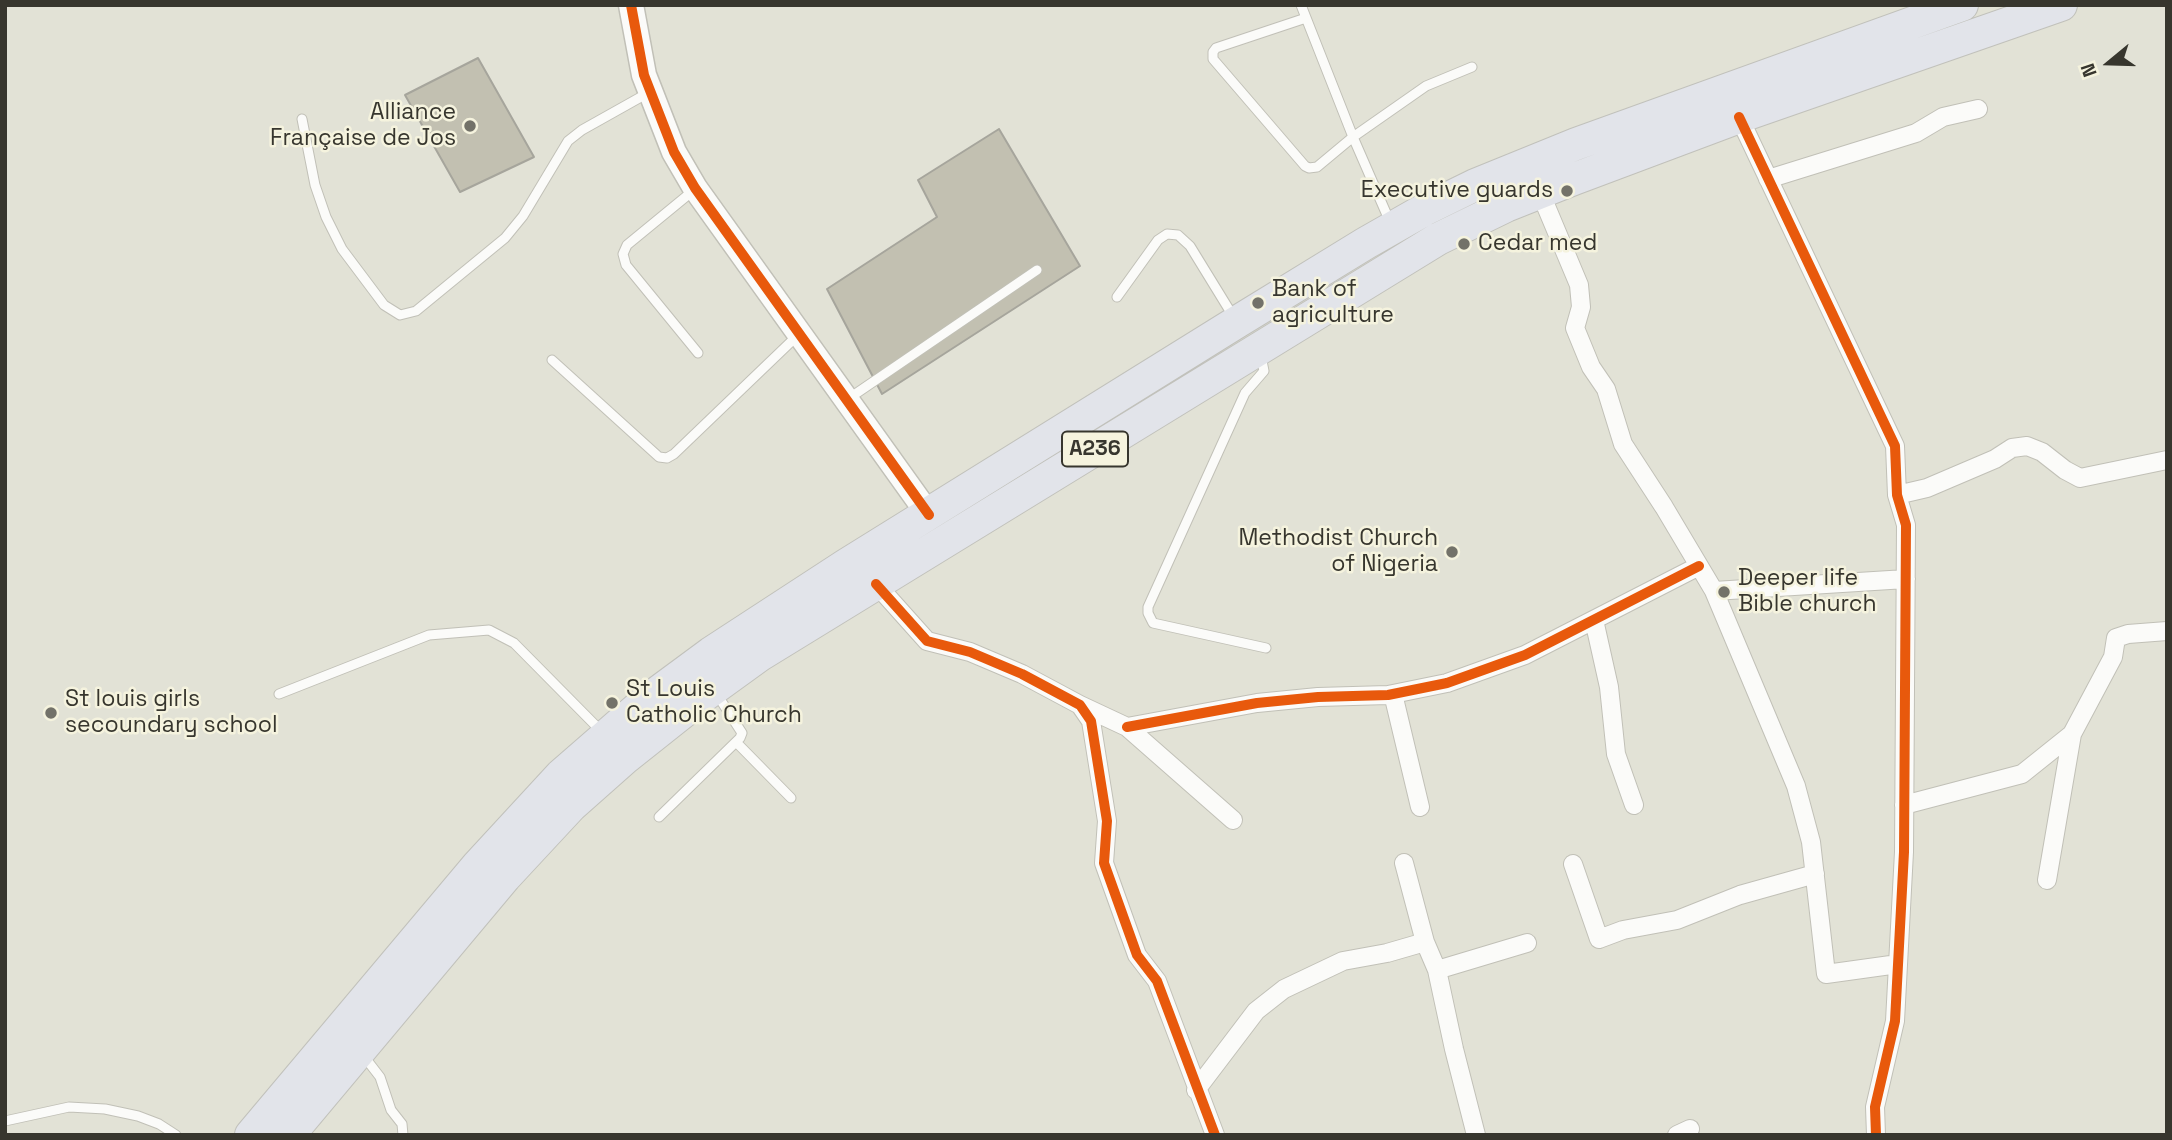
<!DOCTYPE html>
<meta charset="utf-8">
<style>
body{margin:0}
#map{position:relative;width:2172px;height:1140px;overflow:hidden;background:#e2e2d6;font-family:"Space Grotesk",sans-serif}
canvas{display:block}
.frame{position:absolute;inset:0;border:7px solid #37362e;pointer-events:none}
.north{position:absolute;left:2074px;top:28px;width:70px;height:70px;-webkit-text-stroke:5px #f5f3de;paint-order:stroke;rotate:251deg;font-size:19px;font-weight:700;line-height:28px;text-align:center;color:#37362e}
.north::after{content:'';display:block;margin:auto;width:24px;height:32px;background:#37362e;clip-path:polygon(50% 0,100% 100%,50% 72%,0 100%)}
</style>
<div id="map">
<canvas width="2172" height="1140"></canvas>
<div class="frame"></div>
<div class="north">N</div>
</div>
<script>
const ctx = document.querySelector('canvas').getContext('2d');
ctx.lineJoin = 'round';
function fillPath(path, color) { ctx.fillStyle = color; ctx.fill(path, 'evenodd'); }
const shape = rows => new Path2D(rows.map(r => 'M' + r).join(''));
function strokePath(path, color, width, dash) { ctx.strokeStyle = color; ctx.lineWidth = width; ctx.lineCap = dash ? 'butt' : 'round'; ctx.setLineDash(dash || []); ctx.stroke(path); }
function write(font, color, halo, rows, align = 'center') {
  ctx.font = font + ' "Space Grotesk",sans-serif'; ctx.lineWidth = 5; ctx.setLineDash([]); ctx.textBaseline = 'middle'; ctx.strokeStyle = halo; ctx.fillStyle = color; for (const [text, x, y, turn = 0] of rows) {
    ctx.save(); ctx.translate(x, y); ctx.rotate((+turn || 0) * Math.PI / 180); ctx.textAlign = isNaN(turn) ? turn : align; if (halo) ctx.strokeText(text, 0, 0); ctx.fillText(text, 0, 0); ctx.restore();
  }
}
const building = shape([
 [478,58,534,157,460,192,405,95,478,58],
 [999,129,1080,266,882,394,827,289,937,217,918,180,999,129]
]);
fillPath(building, '#c2c0b1');
strokePath(building, '#a6a59c', 2);
const lane = shape([
 [1301,5,1353,137,1426,86,1472,67],
 [1306,18,1216,48,1213,52,1213,59,1305,166,1309,168,1317,167,1353,137,1390,222],
 [302,119,315,185,326,217,342,249,384,305,400,315,416,311,505,238,523,216,568,141,582,130,648,93],
 [694,190,627,245,623,254,626,265,698,353],
 [1117,297,1158,240,1167,234,1178,235,1190,246,1233,316],
 [1261,356,1264,371,1245,393,1148,607,1148,613,1153,623,1266,648],
 [552,360,659,457,667,458,674,454,798,335],
 [848,399,1037,270],
 [279,694,429,635,489,630,514,643,603,733],
 [736,742,791,798],
 [659,817,740,738,742,733,716,693],
 [363,1055,380,1077,391,1110,402,1124,403,1135],
 [5,1121,69,1107,105,1109,138,1116,159,1124,176,1135]
]);
const street = shape([
 [1739,117,1895,446,1897,495,1906,525,1904,852,1895,1021,1875,1107,1876,1135],
 [1768,179,1916,133,1943,117,1978,109],
 [1540,192,1579,285,1581,307,1575,328,1591,367,1606,389,1623,444,1664,507,1714,591,1796,786,1811,842,1826,974,1898,964],
 [1897,495,1927,488,1995,459,2012,448,2027,446,2042,452,2065,470,2080,478,2167,460],
 [876,584,927,641,970,652,1022,674,1080,705,1091,721,1107,821,1104,863,1137,955,1157,981,1215,1135],
 [1714,591,1906,579],
 [1594,620,1609,687,1616,754,1634,805],
 [1393,694,1420,807],
 [1080,705,1127,727,1233,820],
 [1127,727,1257,703,1318,697,1388,695,1447,683,1525,655,1699,566],
 [1904,805,2022,774,2072,734,2113,657,2116,638,2128,634,2167,631],
 [1404,863,1425,942,1437,970,1454,1049,1476,1135],
 [1573,864,1599,939,1623,930,1677,920,1740,895,1815,874],
 [2047,880,2072,734],
 [1437,970,1527,943],
 [1196,1090,1256,1011,1284,989,1343,961,1387,953,1425,942],
 [1677,1135,1690,1129]
]);
const secondary = shape([
 [631,5,644,75,674,152,695,188,929,515]
]);
const highway = shape([
 [251,1135,478,865,561,775,646,701,711,653,846,565,1237,322,1366,243,1424,210,1475,185,1576,144,1962,5],
 [289,1135,505,877,571,806,624,759,702,697,760,655,1438,239,1506,206,1574,179,1739,117,2061,5]
]);
strokePath(lane, '#c1c0b7', 11);
strokePath(street, '#c1c0b7', 20);
strokePath(secondary, '#c1c0b7', 27);
strokePath(highway, '#c1c1bb', 34);
strokePath(lane, '#fbfbf9', 9);
strokePath(street, '#fbfbf9', 18);
strokePath(secondary, '#fbfbf9', 24);
strokePath(highway, '#e2e4ea', 32);
strokePath(shape([
 [631,5,644,75,674,152,695,188,929,515],
 [1739,117,1895,446,1897,495,1906,525,1904,852,1895,1021,1875,1107,1876,1135],
 [876,584,927,641,970,652,1022,674,1080,705,1091,721,1107,821,1104,863,1137,955,1157,981,1215,1135],
 [1127,727,1257,703,1318,697,1388,695,1447,683,1525,655,1699,566]
]), '#e8590c', 10);
for (const [x, y, r, color] of [
 [470,126,7,"#737269"],
 [1567,191,7,"#737269"],
 [1464,244,7,"#737269"],
 [1258,303,7,"#737269"],
 [1452,552,7,"#737269"],
 [1724,592,7,"#737269"],
 [612,703,7,"#737269"],
 [51,713,7,"#737269"]
]) { const dot = new Path2D(); dot.arc(x, y, r, 0, 2 * Math.PI); ctx.fillStyle = color; ctx.fill(dot); strokePath(dot, '#f5f3de', 2.5); }
for (const [x, y, w] of [
 [1095,449,66]
]) { const box = new Path2D(); box.roundRect(x - w / 2, y - 17.5, w, 35, 5); ctx.fillStyle = '#f5f3de'; ctx.fill(box); strokePath(box, '#37362e', 2); }
write('bold 21px', '#37362e', null, [
 ["A236",1095,449]
]);
write('23px', '#37362e', '#f5f3de', [
 ["Alliance",456,113,"right"],
 ["Française de Jos",456,139,"right"],
 ["Executive guards",1553,191,"right"],
 ["Cedar med",1478,244],
 ["Bank of",1272,290],
 ["agriculture",1272,316],
 ["Methodist Church",1438,539,"right"],
 ["of Nigeria",1438,565,"right"],
 ["Deeper life",1738,579],
 ["Bible church",1738,605],
 ["St Louis",626,690],
 ["Catholic Church",626,716],
 ["St louis girls",65,700],
 ["secoundary school",65,726]
], 'left');
</script>
